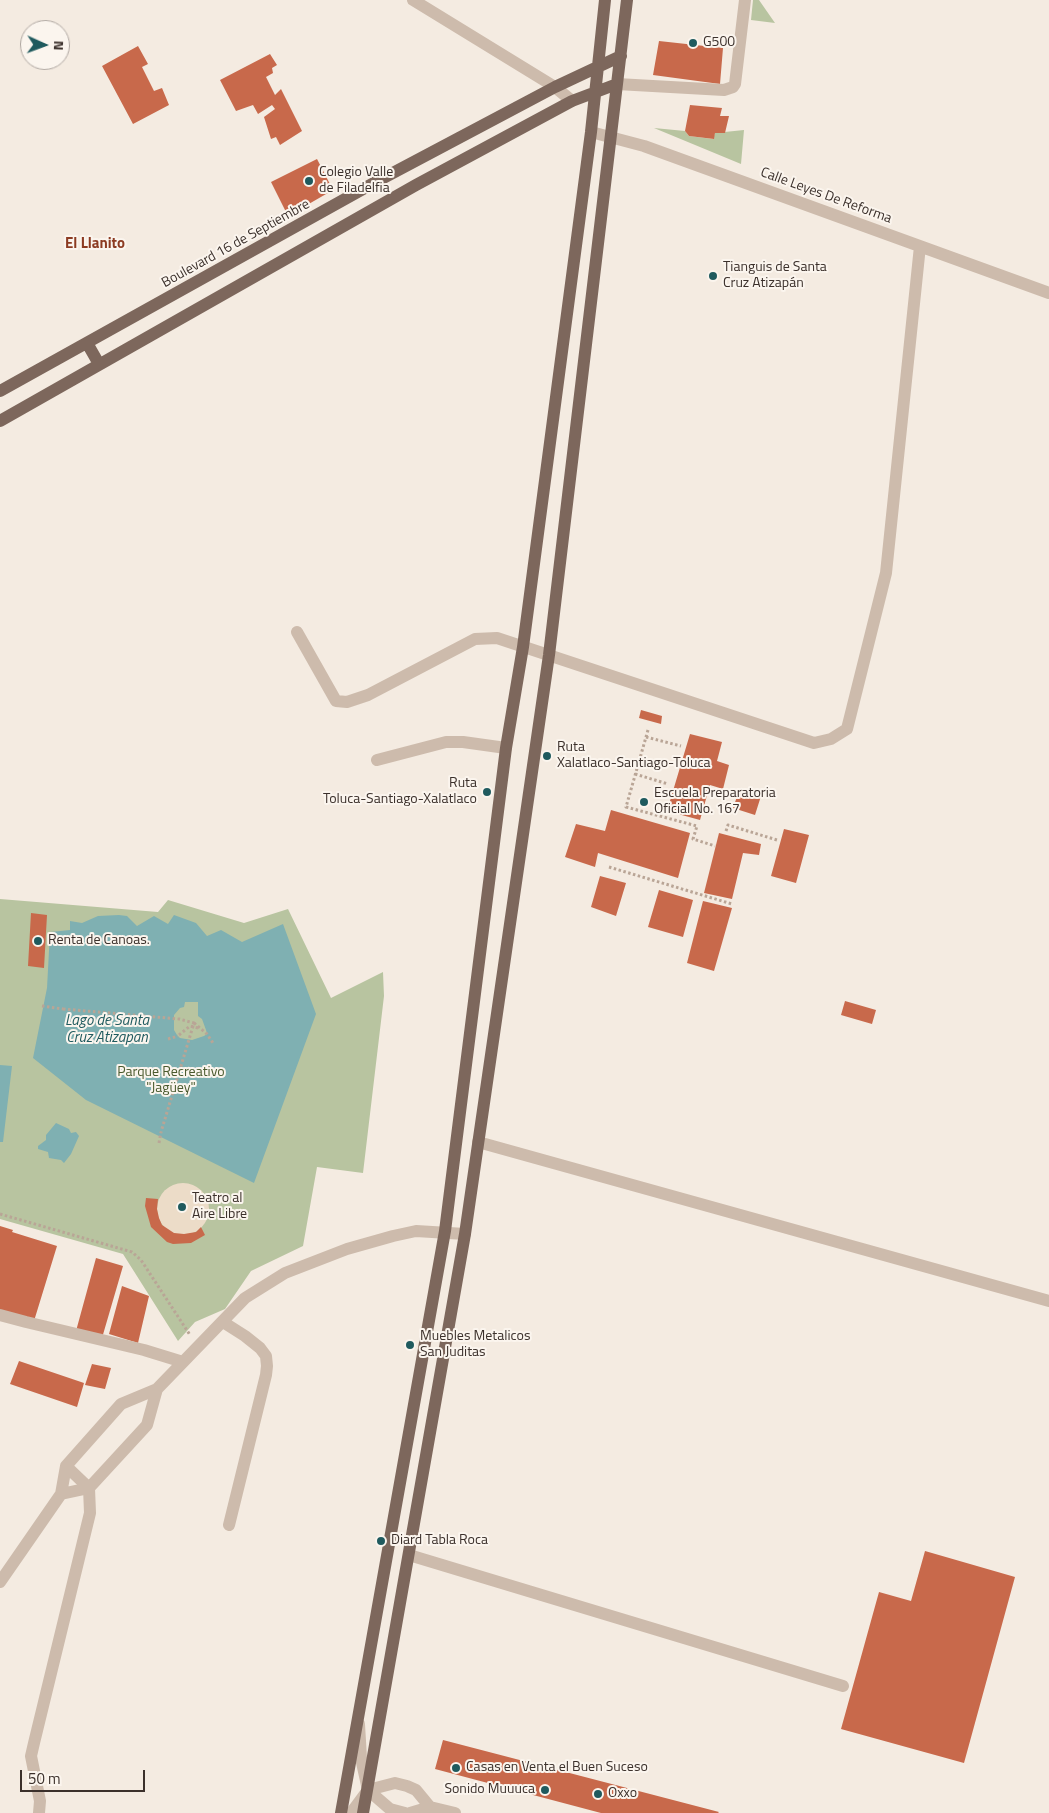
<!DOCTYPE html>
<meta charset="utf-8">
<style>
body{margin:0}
#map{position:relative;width:1049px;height:1813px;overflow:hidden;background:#f4ebe1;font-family:"Titillium Web",sans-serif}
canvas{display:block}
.north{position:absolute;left:20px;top:20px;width:50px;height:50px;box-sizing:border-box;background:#fbf5ee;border:1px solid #aea6a0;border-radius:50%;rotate:92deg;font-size:14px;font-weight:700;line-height:20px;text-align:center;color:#3b302b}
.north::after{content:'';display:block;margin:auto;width:18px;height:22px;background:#1f5a5e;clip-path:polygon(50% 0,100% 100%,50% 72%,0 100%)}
.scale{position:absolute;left:20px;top:1770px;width:125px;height:22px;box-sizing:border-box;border:2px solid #3b302b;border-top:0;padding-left:6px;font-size:15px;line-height:18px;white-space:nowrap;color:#3b302b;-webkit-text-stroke:4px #fbf5ee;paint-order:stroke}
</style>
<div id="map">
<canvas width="1049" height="1813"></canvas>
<div class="north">N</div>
<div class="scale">50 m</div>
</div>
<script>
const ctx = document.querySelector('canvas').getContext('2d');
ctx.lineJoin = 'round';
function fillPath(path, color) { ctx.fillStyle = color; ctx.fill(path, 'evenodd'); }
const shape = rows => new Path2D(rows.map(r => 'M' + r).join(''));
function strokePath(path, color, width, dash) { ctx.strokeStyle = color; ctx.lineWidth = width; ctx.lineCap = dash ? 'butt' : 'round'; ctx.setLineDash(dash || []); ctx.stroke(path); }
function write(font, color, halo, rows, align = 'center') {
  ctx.font = font + ' "Titillium Web",sans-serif'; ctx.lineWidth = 4; ctx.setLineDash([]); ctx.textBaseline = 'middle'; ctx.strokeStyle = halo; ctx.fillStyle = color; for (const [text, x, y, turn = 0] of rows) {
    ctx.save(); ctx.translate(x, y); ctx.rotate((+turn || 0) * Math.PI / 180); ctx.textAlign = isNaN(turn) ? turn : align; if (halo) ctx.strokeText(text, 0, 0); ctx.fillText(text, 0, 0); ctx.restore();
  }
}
fillPath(shape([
 [753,0,759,0,775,23,751,20],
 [654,128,685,131,689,136,713,139,715,133,744,130,741,164],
 [0,899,158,912,168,900,244,923,288,909,331,998,383,972,384,996,363,1173,317,1167,303,1246,251,1271,225,1309,195,1322,178,1341,123,1254,0,1219]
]), '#b8c4a0');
fillPath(shape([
 '157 1209a26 26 0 1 1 52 0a26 26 0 1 1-52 0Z'
]), '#ecdcc8');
fillPath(shape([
 [119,915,127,916,137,926,154,916,168,924,174,915,196,923,207,936,221,930,242,942,283,924,316,1014,254,1183,86,1100,33,1058,47,988,50,932,70,930,70,921,82,923,98,916],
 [185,1002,198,1002,198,1016,202,1019,206,1030,207,1034,204,1036,192,1040,180,1038,177,1035,174,1030,174,1015,180,1008,184,1007],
 [0,1065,12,1066,3,1142,0,1142],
 [56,1123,69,1129,71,1133,76,1132,79,1136,71,1154,64,1163,61,1160,49,1158,48,1152,38,1149,38,1146,46,1140,46,1135]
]), '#7fb0b2');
fillPath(shape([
 [659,41,723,48,720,84,653,75],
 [138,46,148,64,142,67,154,91,162,88,169,105,133,124,102,66],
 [270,54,277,65,272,68,273,73,266,77,275,95,281,89,302,131,280,145,276,137,271,139,264,117,275,109,272,105,258,114,253,105,236,111,220,80],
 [690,105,722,108,720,116,729,116,725,133,715,133,714,139,689,136,685,131],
 [317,159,333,190,288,216,271,182],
 [641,710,662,716,661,724,639,718],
 [690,734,722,742,717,761,729,765,723,789,710,785,700,820,667,811],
 [739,791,761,796,755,815,733,808],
 [611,810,690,833,678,878,598,853,595,867,565,857,576,824,605,831],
 [784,829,809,835,796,883,771,876],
 [719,833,761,844,759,855,743,853,732,899,704,893],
 [600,876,626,883,616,916,591,907],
 [659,890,693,900,683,937,648,927],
 [703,901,732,908,714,971,687,963],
 [31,913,47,915,44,968,28,966],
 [845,1001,876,1010,872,1024,841,1015],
 [146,1198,158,1199,157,1209,159,1218,162,1225,174,1233,184,1234,196,1232,201,1227,205,1235,191,1243,173,1244,167,1242,151,1227,145,1206],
 [0,1226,13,1230,12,1232,57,1246,34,1321,0,1312],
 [96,1258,123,1266,102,1338,76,1331],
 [122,1286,149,1296,138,1343,109,1334],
 [19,1361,84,1383,77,1407,10,1384],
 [92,1364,111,1368,105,1389,85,1385],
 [925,1551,1015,1577,964,1763,841,1729,879,1592,911,1601],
 [443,1740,719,1812,718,1813,601,1813,435,1769]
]), '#c8694b');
strokePath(shape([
 [648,730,626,807,697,826,693,839,715,846],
 [646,737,681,746],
 [635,774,668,784],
 [726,831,728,825,777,840],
 [609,867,732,904],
 [42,1006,63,1009],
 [194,1023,207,1034,213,1043],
 [179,1035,190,1026,198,1028],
 [168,1039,178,1036],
 [159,1143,161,1132],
 [0,1214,132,1252,141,1260,190,1335]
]), '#b9a596', 3, [2.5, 2.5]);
strokePath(shape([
 [413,0,555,87,572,101],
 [617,84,724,90,733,87,735,84,745,0],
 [591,132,644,146,1049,293],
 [297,632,336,701,347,702,368,695,475,639,497,638,814,743,831,739,847,729,886,573,920,246],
 [377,760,446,742,463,742,506,748],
 [478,1142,1049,1301],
 [0,1315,26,1322,144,1350,183,1362],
 [223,1322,245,1336,260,1348,266,1356,267,1366,266,1375,229,1525],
 [61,1494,89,1488,147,1425,157,1389],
 [409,1555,843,1686],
 [0,1582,61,1494,66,1466,121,1404,157,1389,245,1298,285,1273,347,1249,393,1236,416,1231,465,1234],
 [368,1790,395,1783,407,1786,416,1790,430,1807],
 [368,1790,390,1809,405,1813],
 [39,1813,40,1801,31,1756,34,1743,90,1513,89,1488,66,1466],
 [351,1813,368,1790,361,1758,359,1724],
 [410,1813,430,1807,455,1813]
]), '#cdbbac', 12);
strokePath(shape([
 [87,343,99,364],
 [0,391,372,184,555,87,621,56],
 [0,421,416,185,572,101,617,84],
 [341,1813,445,1231,506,748,523,647,591,132,605,0],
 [363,1813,465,1234,549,655,627,0]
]), '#7d675c', 12);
strokePath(shape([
 [63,1009,179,1019,194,1023,161,1132]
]), '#b9a596', 3, [2.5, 2.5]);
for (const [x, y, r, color] of [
 [693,43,5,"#1f5a5e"],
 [309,181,5,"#1f5a5e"],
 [713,276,5,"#1f5a5e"],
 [547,756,5,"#1f5a5e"],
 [487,792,5,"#1f5a5e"],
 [644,802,5,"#1f5a5e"],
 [38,941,5,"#1f5a5e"],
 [182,1207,5,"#1f5a5e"],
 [410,1345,5,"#1f5a5e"],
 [381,1541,5,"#1f5a5e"],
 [456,1768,5,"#1f5a5e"],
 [545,1790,5,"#1f5a5e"],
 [598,1794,5,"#1f5a5e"]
]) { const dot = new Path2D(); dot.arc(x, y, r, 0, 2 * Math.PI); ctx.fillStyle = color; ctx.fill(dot); strokePath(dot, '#fbf5ee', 2); }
write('14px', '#3b302b', '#fbf5ee', [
 ["G500",703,43],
 ["Colegio Valle",319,173],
 ["de Filadelfia",319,189],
 ["Tianguis de Santa",723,268],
 ["Cruz Atizapán",723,284],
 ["Ruta",557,748],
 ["Xalatlaco-Santiago-Toluca",557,764],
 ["Ruta",477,784,"right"],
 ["Toluca-Santiago-Xalatlaco",477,800,"right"],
 ["Escuela Preparatoria",654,794],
 ["Oficial No. 167",654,810],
 ["Renta de Canoas.",48,941],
 ["Teatro al",192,1199],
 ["Aire Libre",192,1215],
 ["Muebles Metalicos",420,1337],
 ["San Juditas",420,1353],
 ["Diard Tabla Roca",391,1541],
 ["Casas en Venta el Buen Suceso",466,1768],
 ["Sonido Muuuca",535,1790,"right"],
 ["Oxxo",608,1794]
], 'left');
write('14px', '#3b302b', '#fbf5ee', [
 ["Calle Leyes De Reforma",826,196,20],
 ["Boulevard 16 de Septiembre",236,244,-29]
]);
write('14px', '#4a5a2e', '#fbf5ee', [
 ["Parque Recreativo",171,1073],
 ["\"Jagüey\"",171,1089]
]);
write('bold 15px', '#8c3b22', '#fbf5ee', [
 ["El Llanito",95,244]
]);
write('italic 15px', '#1f5a5e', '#fbf5ee', [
 ["Lago de Santa",107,1021],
 ["Cruz Atizapan",107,1038]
]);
</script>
